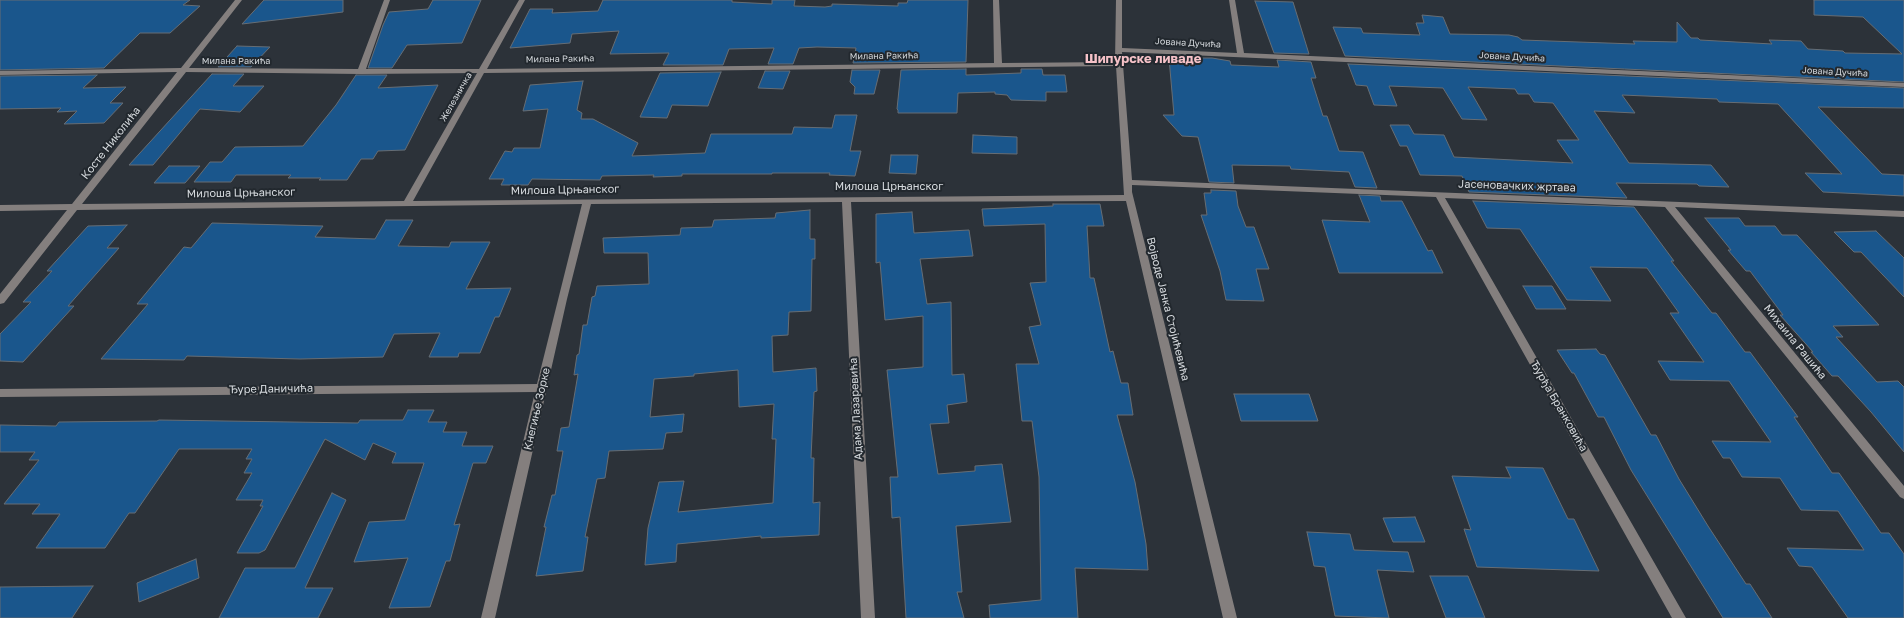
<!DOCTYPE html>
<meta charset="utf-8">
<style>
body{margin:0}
canvas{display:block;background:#2c3239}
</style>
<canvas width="1904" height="618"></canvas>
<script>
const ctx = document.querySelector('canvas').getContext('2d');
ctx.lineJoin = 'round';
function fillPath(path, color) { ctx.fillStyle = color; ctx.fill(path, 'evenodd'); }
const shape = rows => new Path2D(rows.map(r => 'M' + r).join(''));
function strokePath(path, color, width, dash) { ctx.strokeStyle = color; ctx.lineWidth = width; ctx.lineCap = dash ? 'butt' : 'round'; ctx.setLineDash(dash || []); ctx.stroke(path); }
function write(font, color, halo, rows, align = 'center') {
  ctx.font = font + ' "Golos Text",sans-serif'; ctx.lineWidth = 4; ctx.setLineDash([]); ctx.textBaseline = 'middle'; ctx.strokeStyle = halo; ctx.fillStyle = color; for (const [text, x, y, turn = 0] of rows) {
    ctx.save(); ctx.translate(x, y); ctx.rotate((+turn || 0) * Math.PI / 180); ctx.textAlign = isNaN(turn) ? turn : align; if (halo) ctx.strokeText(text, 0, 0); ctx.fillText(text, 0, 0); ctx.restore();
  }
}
const building = shape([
 [0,0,190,0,183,5,200,6,170,33,140,33,104,68,0,70,0,0],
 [264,0,343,0,343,12,242,24,264,0],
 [433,0,481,0,462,43,407,45,392,68,368,68,383,25,389,12,428,9,433,0],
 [603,0,732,0,732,2,772,4,772,0,795,0,794,6,825,7,832,6,832,4,898,6,898,3,907,3,908,0,968,0,966,62,853,63,856,48,817,47,799,48,793,64,768,64,774,48,729,49,723,65,663,65,669,53,610,54,619,31,572,34,570,43,510,48,530,9,553,9,552,13,598,11,603,0],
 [1814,0,1904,0,1904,82,1345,56,1333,27,1361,28,1363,33,1420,35,1416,23,1424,23,1422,15,1443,17,1450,34,1509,35,1518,37,1522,40,1635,44,1633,41,1677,42,1677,22,1691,38,1698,38,1700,40,1772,44,1769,40,1801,41,1808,49,1843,51,1845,53,1902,54,1863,17,1814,15,1814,0],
 [1255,1,1293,2,1309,54,1274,53,1255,1],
 [237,46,270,47,251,67,218,67,237,46],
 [1169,58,1212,58,1230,61,1231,65,1279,67,1277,60,1311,62,1316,78,1311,78,1323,116,1327,116,1339,151,1363,152,1377,188,1355,187,1349,172,1291,169,1290,166,1232,165,1234,183,1209,182,1198,137,1182,136,1163,115,1174,115,1169,58],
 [1348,64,1904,88,1904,108,1818,107,1882,174,1904,175,1904,196,1823,192,1805,173,1842,174,1778,104,1719,102,1717,99,1622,95,1635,113,1594,111,1629,163,1711,165,1729,187,1699,186,1697,184,1616,183,1627,198,1469,192,1462,176,1420,175,1407,146,1400,146,1390,125,1409,125,1414,134,1444,135,1454,157,1573,163,1557,140,1579,140,1553,103,1534,102,1529,94,1518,94,1515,89,1468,87,1487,120,1462,119,1443,88,1389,86,1397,106,1374,105,1367,86,1356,85,1348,64],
 [966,69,966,75,1021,73,1021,69,1042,69,1043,75,1065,75,1067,92,1046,92,1046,101,1011,100,1007,95,995,94,995,92,958,93,957,113,898,113,898,110,897,109,901,70,966,69],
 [852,70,880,70,874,94,854,94,855,87,850,82,852,70],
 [765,71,790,71,783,89,758,88,765,71],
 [721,72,708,106,672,105,667,118,640,117,660,73,721,72],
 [212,74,244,74,233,86,264,86,240,112,200,109,153,165,129,165,212,74],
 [97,75,83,88,126,87,110,103,123,103,104,123,64,124,77,111,57,112,61,108,0,109,0,76,97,75],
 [356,75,387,75,378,88,438,85,405,150,378,151,373,159,361,159,347,180,319,180,321,178,288,178,291,175,236,175,231,182,194,182,210,162,222,162,235,147,303,146,336,105,356,75],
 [583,81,577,110,582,113,581,119,593,119,638,143,632,156,705,153,711,134,792,134,794,127,832,128,835,115,857,115,850,151,861,151,855,176,829,175,830,173,772,173,772,174,682,174,682,176,653,177,654,175,602,176,600,180,532,179,528,185,501,185,504,179,489,179,505,151,512,152,514,148,540,148,548,109,523,111,530,85,583,81],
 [973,135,1017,137,1017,154,972,153,973,135],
 [891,155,918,155,916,174,889,173,891,155],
 [169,166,200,166,185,183,154,183,169,166],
 [1211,190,1236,191,1238,206,1246,227,1254,227,1269,269,1256,269,1264,301,1226,300,1220,271,1201,215,1207,215,1204,193,1211,193,1211,190],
 [1359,195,1380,196,1381,201,1402,201,1428,251,1432,250,1443,273,1339,273,1322,220,1370,222,1359,195],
 [1473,201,1634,207,1674,261,1671,261,1712,313,1716,313,1745,352,1750,352,1798,417,1794,417,1832,473,1839,473,1881,533,1889,533,1904,554,1904,618,1848,618,1812,567,1799,566,1787,548,1864,550,1838,511,1801,510,1780,478,1742,477,1730,458,1723,458,1712,441,1771,442,1729,381,1670,380,1658,361,1704,362,1670,313,1679,313,1647,268,1590,267,1611,301,1567,300,1520,229,1487,228,1473,201],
 [1053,204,1100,204,1104,226,1087,226,1090,278,1094,278,1110,352,1113,351,1121,383,1128,383,1133,415,1117,415,1135,482,1146,544,1148,570,1075,568,1078,618,990,618,989,605,1041,600,1039,477,1032,421,1022,421,1016,364,1039,364,1029,327,1041,325,1030,283,1046,282,1045,224,984,226,982,209,1053,206,1053,204],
 [810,210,810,239,815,239,815,259,812,259,811,311,789,312,788,335,772,336,773,372,816,368,817,391,814,392,811,458,814,458,813,503,820,502,819,535,761,538,761,536,677,544,676,562,645,565,648,528,659,482,684,481,678,512,773,503,776,439,772,439,774,404,739,407,738,370,694,374,694,376,654,379,650,417,684,414,682,432,666,433,663,449,609,451,605,478,597,479,585,537,588,537,583,571,536,576,546,527,544,527,552,495,555,495,563,451,557,451,561,428,569,427,578,374,574,375,577,355,579,354,583,325,587,325,592,297,595,296,597,286,649,284,648,253,604,253,603,238,680,235,681,228,712,227,714,220,775,218,776,213,810,210],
 [912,212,914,233,969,230,973,256,920,259,927,304,951,302,952,375,964,374,967,402,947,405,949,423,930,424,938,474,975,471,975,466,1002,464,1011,522,956,526,962,592,957,592,964,618,906,618,900,517,892,518,890,477,898,477,887,370,923,367,923,316,885,320,880,262,876,263,876,214,912,212],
 [1705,218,1739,218,1745,226,1775,226,1782,235,1797,235,1879,325,1833,326,1843,337,1836,337,1877,382,1898,381,1904,387,1904,452,1871,412,1838,376,1832,376,1811,352,1813,352,1780,315,1783,315,1750,271,1746,271,1728,250,1731,250,1705,218],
 [386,220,413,220,398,246,449,247,451,242,490,242,466,289,511,288,499,317,495,317,480,353,459,353,458,357,429,357,440,333,394,334,383,357,300,359,187,356,184,360,101,359,148,304,137,304,184,247,191,248,212,223,323,226,315,237,375,239,386,220],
 [127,225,107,248,119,248,68,306,74,306,23,362,0,361,0,334,31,302,23,302,52,271,47,271,88,226,127,225],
 [1876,231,1904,258,1904,297,1861,252,1854,252,1834,232,1876,231],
 [1523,286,1552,286,1566,309,1536,309,1523,286],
 [1596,349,1600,354,1605,355,1651,435,1656,435,1679,479,1708,526,1746,584,1750,584,1772,618,1723,618,1631,470,1604,417,1598,417,1574,373,1572,373,1557,350,1596,349],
 [1234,394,1309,394,1318,421,1241,421,1234,394],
 [408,410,434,410,428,422,447,422,443,432,467,432,462,446,493,446,486,463,473,463,454,525,460,524,450,561,446,561,430,607,389,608,408,558,354,562,369,522,405,520,424,463,392,463,396,453,373,443,365,460,325,439,265,550,259,553,237,553,263,506,260,506,263,500,236,500,252,473,244,473,252,459,246,459,252,449,179,449,135,513,129,513,105,548,36,548,60,514,32,514,40,504,4,504,39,460,29,460,35,452,0,452,0,425,56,426,59,422,157,421,159,420,358,423,360,420,403,420,408,410],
 [1506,467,1543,468,1568,519,1574,519,1599,571,1477,567,1464,529,1471,530,1452,476,1511,478,1506,467],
 [332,493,346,500,305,588,333,588,318,618,219,618,245,568,295,568,332,493],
 [1415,517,1425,542,1393,542,1383,518,1415,517],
 [1307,532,1350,534,1354,550,1408,552,1414,572,1377,570,1389,618,1335,616,1325,567,1314,566,1307,532],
 [196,559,199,578,139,602,137,583,196,559],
 [1430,576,1468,576,1485,618,1446,618,1430,576],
 [93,586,72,618,0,618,0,587,93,586]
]);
fillPath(building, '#1a568c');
strokePath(building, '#666d74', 1);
fillPath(shape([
 [235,0,242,0,189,68,358,69,384,0,390,0,366,69,479,69,519,0,525,0,487,69,994,63,993,0,999,0,1002,63,1115,62,1116,0,1122,0,1122,48,1237,53,1229,0,1235,0,1244,53,1904,83,1904,87,1122,52,1132,180,1904,211,1904,217,1675,207,1904,486,1904,499,1900,497,1665,207,1445,198,1686,618,1672,618,1436,197,1132,185,1132,192,1237,618,1223,618,1126,201,851,202,875,618,861,618,842,202,591,204,567,299,495,618,481,618,535,392,0,397,0,389,537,384,582,204,77,210,4,303,0,304,0,294,67,210,0,211,0,205,72,204,177,72,0,75,0,71,181,68,235,0],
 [1116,66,1124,195,413,201,484,73,1116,66],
 [186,72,361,74,477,73,404,201,82,204,186,72]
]), '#847f7e');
write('9px', '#d5d9dd', '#22282e', [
 ["Јована Дучића",1188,43,3],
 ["Милана Ракића",884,56,-1],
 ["Јована Дучића",1512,57,3],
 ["Милана Ракића",560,59,-1],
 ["Милана Ракића",236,61],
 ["Јована Дучића",1835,72,3],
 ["Железничка",456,97,-60]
]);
write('11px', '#d5d9dd', '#22282e', [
 ["Косте Николића",111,143,-52],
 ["Јасеновачких жртава",1517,186,2],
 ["Милоша Црњанског",889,187],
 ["Милоша Црњанског",565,190,-1],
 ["Милоша Црњанског",241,193,-1],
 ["Војводе Јанка Стојићевића",1168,309,76],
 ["Михаила Рашића",1795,342,51],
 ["Ђуре Даничића",271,389,-1],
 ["Ђурђа Бранковића",1559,406,60],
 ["Кнегиње Зорке",537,409,-77],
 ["Адама Лазаревића",856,409,-93]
]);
write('bold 13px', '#f6c2c8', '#22282e', [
 ["Шипурске ливаде",1143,59]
]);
</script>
